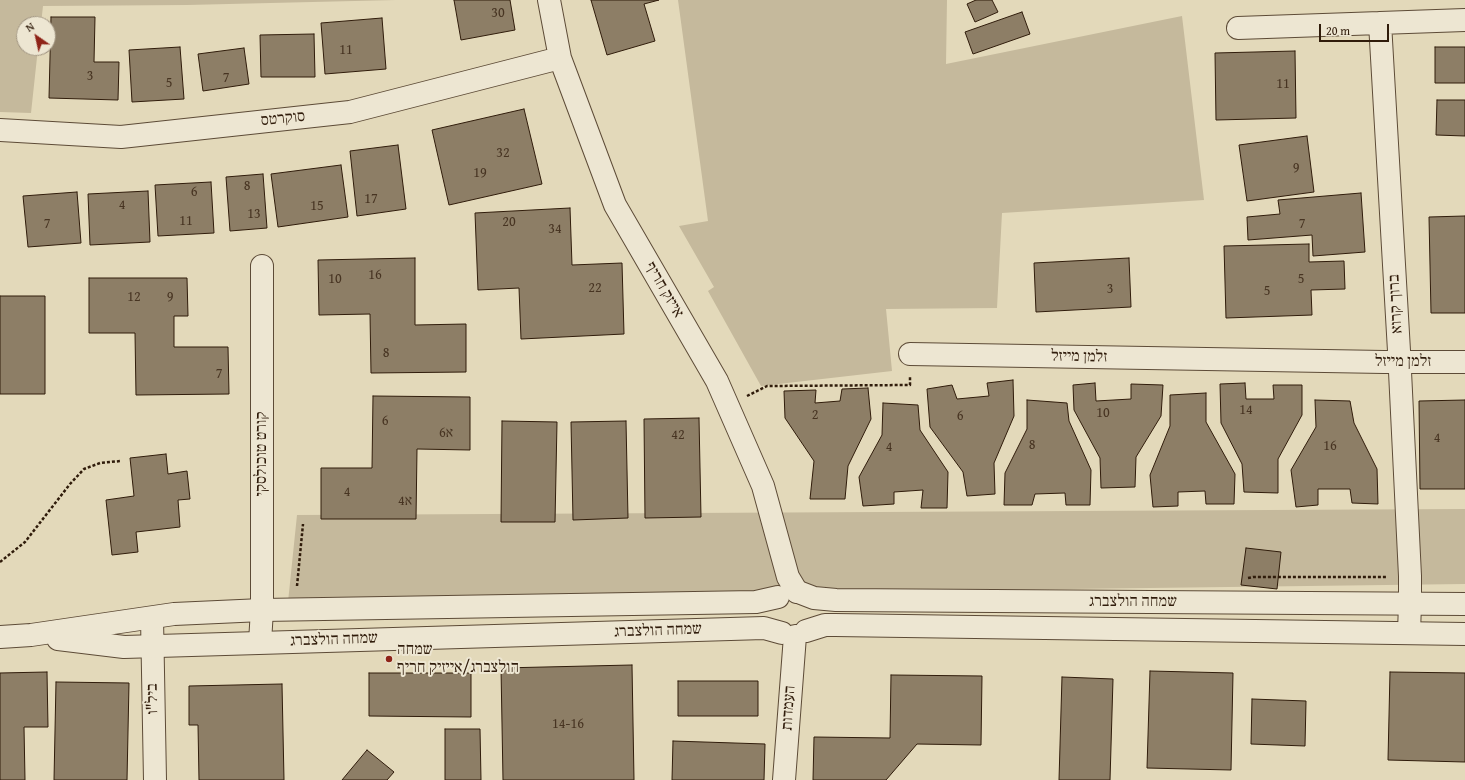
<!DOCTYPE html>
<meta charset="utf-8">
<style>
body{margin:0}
#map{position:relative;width:1465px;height:780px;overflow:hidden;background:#e3d9ba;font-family:"Gentium Book Plus",serif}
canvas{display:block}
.north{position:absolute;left:16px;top:16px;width:40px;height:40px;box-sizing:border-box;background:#ede6d2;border:1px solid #a19582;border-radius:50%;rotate:326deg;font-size:11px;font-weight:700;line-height:16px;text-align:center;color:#301c0b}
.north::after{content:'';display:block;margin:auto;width:14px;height:18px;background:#8f2418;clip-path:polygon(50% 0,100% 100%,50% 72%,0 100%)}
.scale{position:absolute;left:1319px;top:24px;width:70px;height:18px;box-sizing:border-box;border:2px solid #301c0b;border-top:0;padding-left:5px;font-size:12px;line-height:14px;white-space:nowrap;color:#301c0b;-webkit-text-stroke:3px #ede6d2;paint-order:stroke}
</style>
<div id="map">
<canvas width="1465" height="780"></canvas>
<div class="north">N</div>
<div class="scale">20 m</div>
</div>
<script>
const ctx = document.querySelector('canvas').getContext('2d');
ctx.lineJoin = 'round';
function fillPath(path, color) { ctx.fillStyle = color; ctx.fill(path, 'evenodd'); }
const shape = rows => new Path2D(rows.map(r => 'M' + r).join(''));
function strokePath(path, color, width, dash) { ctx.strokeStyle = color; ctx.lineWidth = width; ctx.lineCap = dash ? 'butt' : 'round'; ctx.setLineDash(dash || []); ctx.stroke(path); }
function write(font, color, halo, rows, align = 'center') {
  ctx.font = font + ' "Gentium Book Plus","Frank Ruhl Libre",serif'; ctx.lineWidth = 4; ctx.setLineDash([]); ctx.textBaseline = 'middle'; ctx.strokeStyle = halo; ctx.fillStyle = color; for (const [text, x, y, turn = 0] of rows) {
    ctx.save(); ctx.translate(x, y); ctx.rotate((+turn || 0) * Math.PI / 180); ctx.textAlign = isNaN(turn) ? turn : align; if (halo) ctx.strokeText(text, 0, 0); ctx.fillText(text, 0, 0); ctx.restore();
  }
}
fillPath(shape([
 [0,0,396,0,187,5,43,6,41,24,24,24,24,48,38,48,31,113,0,112],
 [678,0,947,0,946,64,1182,16,1204,200,1002,213,997,308,886,309,892,371,761,386,708,291,714,287,679,226,708,221],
 [1465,509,1465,584,754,593,288,602,297,515]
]), '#c5b99c');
const building = shape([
 [454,0,510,0,515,30,461,40,454,0],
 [591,0,659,0,644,4,655,41,607,55,591,0],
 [976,0,992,0,998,12,975,22,967,4,976,0],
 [1022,12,1030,34,973,54,965,32,1022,12],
 [51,17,95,17,94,62,119,62,118,100,49,98,51,17],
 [382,18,386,69,325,74,321,23,382,18],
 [314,34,315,77,261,77,260,35,314,34],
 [180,47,184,99,132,102,129,50,180,47],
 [1435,47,1465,47,1465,83,1435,83,1435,47],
 [244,48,249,84,203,91,198,54,244,48],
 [1295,51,1296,118,1216,120,1215,53,1295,51],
 [1437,100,1465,100,1465,136,1436,135,1437,100],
 [524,109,542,184,449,205,432,130,524,109],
 [1307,136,1314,192,1247,201,1239,145,1307,136],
 [398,145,406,209,357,216,350,151,398,145],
 [341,165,348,217,278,227,271,174,341,165],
 [263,174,267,228,230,231,226,177,263,174],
 [211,182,214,233,158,236,155,185,211,182],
 [148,191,150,242,90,245,88,194,148,191],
 [77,192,81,243,28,247,23,196,77,192],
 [1361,193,1365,252,1313,256,1312,235,1248,240,1247,217,1280,214,1278,200,1361,193],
 [570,208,572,265,622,263,624,334,521,339,519,288,478,290,475,213,570,208],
 [1465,216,1465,313,1431,313,1429,217,1465,216],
 [1309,244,1309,262,1344,261,1345,289,1311,290,1312,315,1226,318,1224,246,1309,244],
 [415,258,415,325,466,324,466,372,371,373,370,314,319,315,318,260,415,258],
 [1129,258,1131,307,1036,312,1034,263,1129,258],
 [89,278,187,278,188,316,174,316,174,347,228,347,229,394,136,395,135,333,89,333,89,278],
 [0,296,45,296,45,394,0,394,0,296],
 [1013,380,1014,416,994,463,995,494,967,496,963,472,930,427,927,389,952,385,957,399,989,396,987,383,1013,380],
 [1095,383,1096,401,1131,399,1131,384,1163,385,1161,416,1136,457,1135,487,1101,488,1100,458,1074,410,1073,385,1095,383],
 [1245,383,1246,399,1274,399,1273,385,1302,385,1302,415,1278,459,1278,493,1244,492,1242,464,1221,423,1220,384,1245,383],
 [868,388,871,419,848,466,845,499,810,499,814,461,785,418,784,391,816,390,815,403,840,401,842,389,868,388],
 [1206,393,1206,422,1235,474,1234,504,1206,504,1205,491,1178,492,1178,506,1153,507,1150,475,1170,426,1170,395,1206,393],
 [373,396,470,397,470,450,417,449,416,519,321,519,321,468,372,468,373,396],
 [1027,400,1067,403,1069,421,1091,470,1090,505,1066,505,1065,493,1035,494,1032,505,1004,505,1005,473,1027,429,1027,400],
 [1315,400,1350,401,1354,423,1377,469,1378,504,1352,503,1350,489,1318,489,1318,505,1296,507,1291,470,1316,427,1315,400],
 [1465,400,1465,489,1420,489,1419,401,1465,400],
 [883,403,918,405,920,430,948,472,947,508,921,508,923,490,894,492,894,504,863,506,859,477,882,435,883,403],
 [699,418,701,517,645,518,644,419,699,418],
 [502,421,557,422,555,522,501,522,502,421],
 [626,421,628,518,573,520,571,422,626,421],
 [166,454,168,474,187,471,190,499,178,500,180,527,136,532,138,552,112,555,106,500,134,496,130,458,166,454],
 [1246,548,1281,552,1277,589,1241,585,1246,548],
 [632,665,634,780,503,780,501,668,632,665],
 [1150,671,1233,673,1231,770,1147,768,1150,671],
 [47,672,48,727,24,727,25,780,0,780,0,673,47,672],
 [1390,672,1465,673,1465,762,1388,760,1390,672],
 [369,673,471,673,471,717,369,716,369,673],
 [891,675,982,676,981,745,917,744,886,780,813,780,814,737,890,738,891,675],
 [1062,677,1113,679,1110,780,1059,780,1062,677],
 [678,681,758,681,758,716,678,716,678,681],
 [56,682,129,683,127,780,54,780,56,682],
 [282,684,284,780,199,780,198,725,189,725,189,686,282,684],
 [1252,699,1306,701,1305,746,1251,744,1252,699],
 [445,729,480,729,481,780,445,780,445,729],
 [673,741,765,744,764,780,672,780,673,741],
 [367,750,394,772,387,780,342,780,367,750]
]);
fillPath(building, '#8d7e66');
strokePath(building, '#301c0b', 1);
const minor = shape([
 [549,0,560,58,615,205,717,381,763,486,788,577,797,592],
 [1380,23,1399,351,1410,576,1410,604,1409,632],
 [1238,28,1465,20],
 [0,130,121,137,350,112,560,58],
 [910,354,1384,362,1465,362],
 [152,618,155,780],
 [260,642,262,610,262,266],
 [784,780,795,636]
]);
const tertiary = shape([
 [801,593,814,598,836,600,1465,604],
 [806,631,825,625,835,625,1465,634],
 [0,637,31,635,174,614,262,610,756,602,778,597],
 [58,639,124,647,764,628,782,633]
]);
strokePath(minor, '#5d4b37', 24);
strokePath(tertiary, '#5d4b37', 24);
strokePath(shape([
 [747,396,767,386,910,385,910,377],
 [0,562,25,542,70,484,84,469,100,463,121,461],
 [1248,578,1253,577,1387,577],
 [297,586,303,524]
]), '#301c0b', 2.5, [3, 2]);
strokePath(minor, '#ede6d2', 22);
strokePath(tertiary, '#ede6d2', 22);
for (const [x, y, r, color] of [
 [389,659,4,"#8f2418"]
]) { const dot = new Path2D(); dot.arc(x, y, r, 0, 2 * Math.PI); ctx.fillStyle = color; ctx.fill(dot); strokePath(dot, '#ede6d2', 1.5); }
write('14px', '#473422', null, [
 ["30",498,13],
 ["11",346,50],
 ["3",90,76],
 ["7",226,78],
 ["5",169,83],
 ["11",1283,84],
 ["32",503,153],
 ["9",1296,168],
 ["19",480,173],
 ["8",247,186],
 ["6",194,192],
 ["17",371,199],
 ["4",122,205],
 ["15",317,206],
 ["13",254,214],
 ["11",186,221],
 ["20",509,222],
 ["7",47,224],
 ["7",1302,224],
 ["34",555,229],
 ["16",375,275],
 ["10",335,279],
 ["5",1301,279],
 ["22",595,288],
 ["3",1110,289],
 ["5",1267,291],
 ["12",134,297],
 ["9",170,297],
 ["8",386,353],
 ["7",219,374],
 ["14",1246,410],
 ["10",1103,413],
 ["2",815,415],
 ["6",960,416],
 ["6",385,421],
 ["6א",446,433],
 ["42",678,435],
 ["4",1437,438],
 ["8",1032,445],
 ["16",1330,446],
 ["4",889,447],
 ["4",347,492],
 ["4א",405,501],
 ["14-16",568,724]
]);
write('16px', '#301c0b', '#ede6d2', [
 ["סוקרטס",283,119,-6],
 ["אייזק חריף",664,290,60],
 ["ברוך קרוא",1396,304,-93],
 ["זלמן מייזל",1079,357,1],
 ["זלמן מייזל",1403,362],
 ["קורט טוכולסקי",262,454,-90],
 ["שמחה הולצברג",1133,602],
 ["שמחה הולצברג",658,631,-2],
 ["שמחה הולצברג",334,640,-2],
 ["ביל\"ו",153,699,-91],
 ["העמדות",789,708,-86]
]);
write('16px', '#301c0b', '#ede6d2', [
 ["שמחה",397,650],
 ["הולצברג/אייזיק חריף",397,668]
], 'left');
</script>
